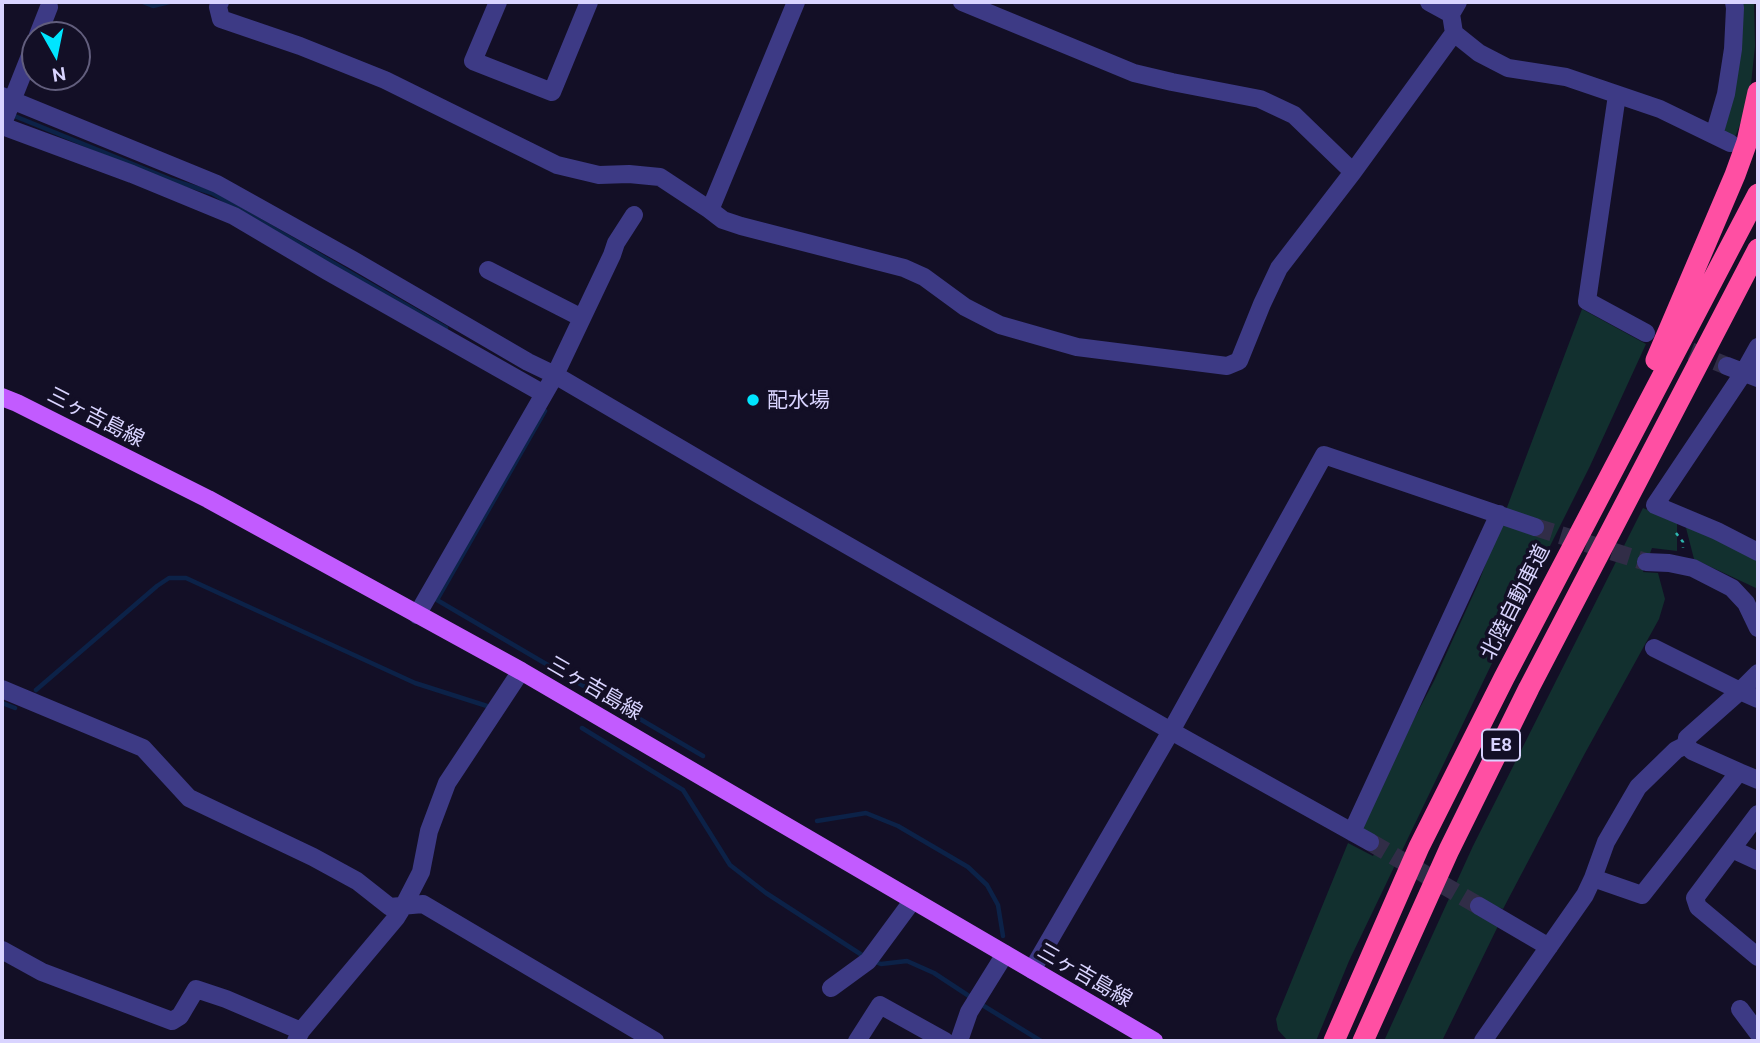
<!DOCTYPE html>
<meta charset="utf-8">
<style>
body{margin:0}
#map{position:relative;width:1760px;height:1043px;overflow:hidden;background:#130f26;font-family:Ubuntu,sans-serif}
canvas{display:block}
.frame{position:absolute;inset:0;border:4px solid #d9d4ff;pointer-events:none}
.north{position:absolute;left:21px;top:21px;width:70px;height:70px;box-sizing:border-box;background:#130f26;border:2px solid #625e7d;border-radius:50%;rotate:171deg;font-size:19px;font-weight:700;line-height:28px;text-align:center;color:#d9d4ff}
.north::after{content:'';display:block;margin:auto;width:24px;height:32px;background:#00e5ff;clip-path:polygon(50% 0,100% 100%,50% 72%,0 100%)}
</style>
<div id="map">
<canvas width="1760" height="1043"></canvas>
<div class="frame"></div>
<div class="north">N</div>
</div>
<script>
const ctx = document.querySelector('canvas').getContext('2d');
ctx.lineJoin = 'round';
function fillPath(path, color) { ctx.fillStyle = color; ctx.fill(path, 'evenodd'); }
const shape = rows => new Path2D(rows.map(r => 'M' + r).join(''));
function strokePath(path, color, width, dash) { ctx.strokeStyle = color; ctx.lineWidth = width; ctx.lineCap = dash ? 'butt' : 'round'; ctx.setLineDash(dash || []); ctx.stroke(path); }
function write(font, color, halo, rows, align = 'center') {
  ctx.font = font + ' Ubuntu,"Noto Sans JP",sans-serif'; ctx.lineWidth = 7; ctx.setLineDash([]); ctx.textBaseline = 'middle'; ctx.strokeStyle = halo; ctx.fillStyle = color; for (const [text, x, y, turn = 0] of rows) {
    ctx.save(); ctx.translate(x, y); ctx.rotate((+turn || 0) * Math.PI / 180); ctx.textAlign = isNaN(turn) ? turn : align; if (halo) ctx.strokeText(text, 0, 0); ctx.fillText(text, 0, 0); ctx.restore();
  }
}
fillPath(shape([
 [1738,2,1754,2,1755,46,1751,84,1745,112,1735,137,1725,132,1723,123],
 [1582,309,1646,344,1590,466,1506,634,1349,961,1316,1041,1288,1041,1278,1030,1276,1019,1348,843,1373,856,1381,843,1357,827,1434,681,1478,584],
 [1643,508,1677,522,1677,551,1652,548,1643,572,1658,573,1665,599,1659,619,1584,755,1503,909,1485,902,1477,915,1498,926,1442,1041,1384,1041,1473,846],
 [1685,524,1758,560,1758,589,1694,559]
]), '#12302f');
strokePath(shape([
 [143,2,153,6,169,2],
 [12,115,172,180,212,193,446,328],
 [545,411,437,600,703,756],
 [36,690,157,586,169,578,186,578,415,683,487,706],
 [2,703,15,708],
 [582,728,683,790,730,865,766,893,865,957],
 [817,821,866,813,898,826,968,867,987,885,998,905,1003,936],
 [873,961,881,964,907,961,934,973,972,998],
 [979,1003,1041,1041]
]), '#0c2248', 4.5);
strokePath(shape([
 [1666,341,1727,366],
 [1535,527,1646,562],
 [1370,842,1479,906]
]), '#312d47', 18, [18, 9]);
strokePath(shape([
 [1676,533,1683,542,1683,548]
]), '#2fb8b0', 2.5, [3.5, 5]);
strokePath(shape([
 [220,2,218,7,221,19,300,46,385,80,557,165,599,175,629,174,660,177,710,210],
 [498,2,473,61,552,92,589,2],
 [796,2,710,210,723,220,741,226,904,268,924,277,965,307,1000,325,1077,347,1227,366,1239,361,1262,304,1279,268,1353,172,1454,33],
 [962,2,1134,73,1172,82,1260,99,1294,115,1353,172],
 [1429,2,1451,14],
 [1458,2,1451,14,1454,33,1479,53,1508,68,1566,77,1660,109,1730,143],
 [38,35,49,7],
 [1617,95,1587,301,1646,333],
 [2,96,217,184,353,260,528,362,555,375,758,494,1171,731,1370,842],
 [2,126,132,174,234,216,327,271,544,394],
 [2,126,35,43],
 [1714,135,1726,94,1733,49,1735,8,1734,2],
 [488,270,582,318],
 [1758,347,1744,372,1655,505,1717,531,1758,552],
 [1727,366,1758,378],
 [1646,562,1669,563,1693,568,1732,588,1746,603,1758,628],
 [417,615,555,375,612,255,616,243,634,215],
 [1654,648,1740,691,1758,673],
 [2,689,143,748,189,798,313,857,357,881,390,907,423,904,655,1041],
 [1686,745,1692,751,1739,772],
 [1758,814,1695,898,1698,907,1758,957],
 [1352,832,1499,514],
 [1732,849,1758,861],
 [1593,878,1642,895,1739,772,1758,780],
 [1479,906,1549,947],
 [2,950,42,972,172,1021,180,1016,196,989,226,999,301,1031],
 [1032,970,1171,731,1324,455,1535,527],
 [831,988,868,961,913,900],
 [1740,1009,1758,1033],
 [296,1041,301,1031,396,918,404,905,421,872,429,831,447,783,521,671],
 [857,1041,880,1005,945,1041],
 [959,1041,969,1012,1005,954],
 [1483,1041,1585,895,1593,878,1606,842,1638,787,1676,750,1686,745,1687,738,1740,691,1758,699]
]), '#3d3a85', 18);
strokePath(shape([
 [2,397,17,403,208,499,521,671,1154,1041]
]), '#c25bff', 18);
strokePath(shape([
 [1656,360,1735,175,1747,142,1758,92],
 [1334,1041,1419,847,1504,678,1758,194],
 [1363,1041,1449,850,1529,688,1758,249]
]), '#ff4fa3', 21);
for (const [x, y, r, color] of [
 [753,400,7,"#00e5ff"]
]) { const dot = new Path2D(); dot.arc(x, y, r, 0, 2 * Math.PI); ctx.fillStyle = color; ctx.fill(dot); strokePath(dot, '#130f26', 2.5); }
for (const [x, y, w] of [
 [1501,745,38]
]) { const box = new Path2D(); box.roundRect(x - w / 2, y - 15.5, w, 31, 5); ctx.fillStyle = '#130f26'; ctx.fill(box); strokePath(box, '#d9d4ff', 2); }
write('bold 19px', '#d9d4ff', null, [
 ["E8",1501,745]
]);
write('21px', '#d9d4ff', '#130f26', [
 ["配水場",767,400]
], 'left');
write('21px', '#d9d4ff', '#130f26', [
 ["三ヶ吉島線",96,417,27],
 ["北陸自動車道",1515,602,-63],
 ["三ヶ吉島線",595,688,30],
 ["三ヶ吉島線",1085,975,30]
]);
</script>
